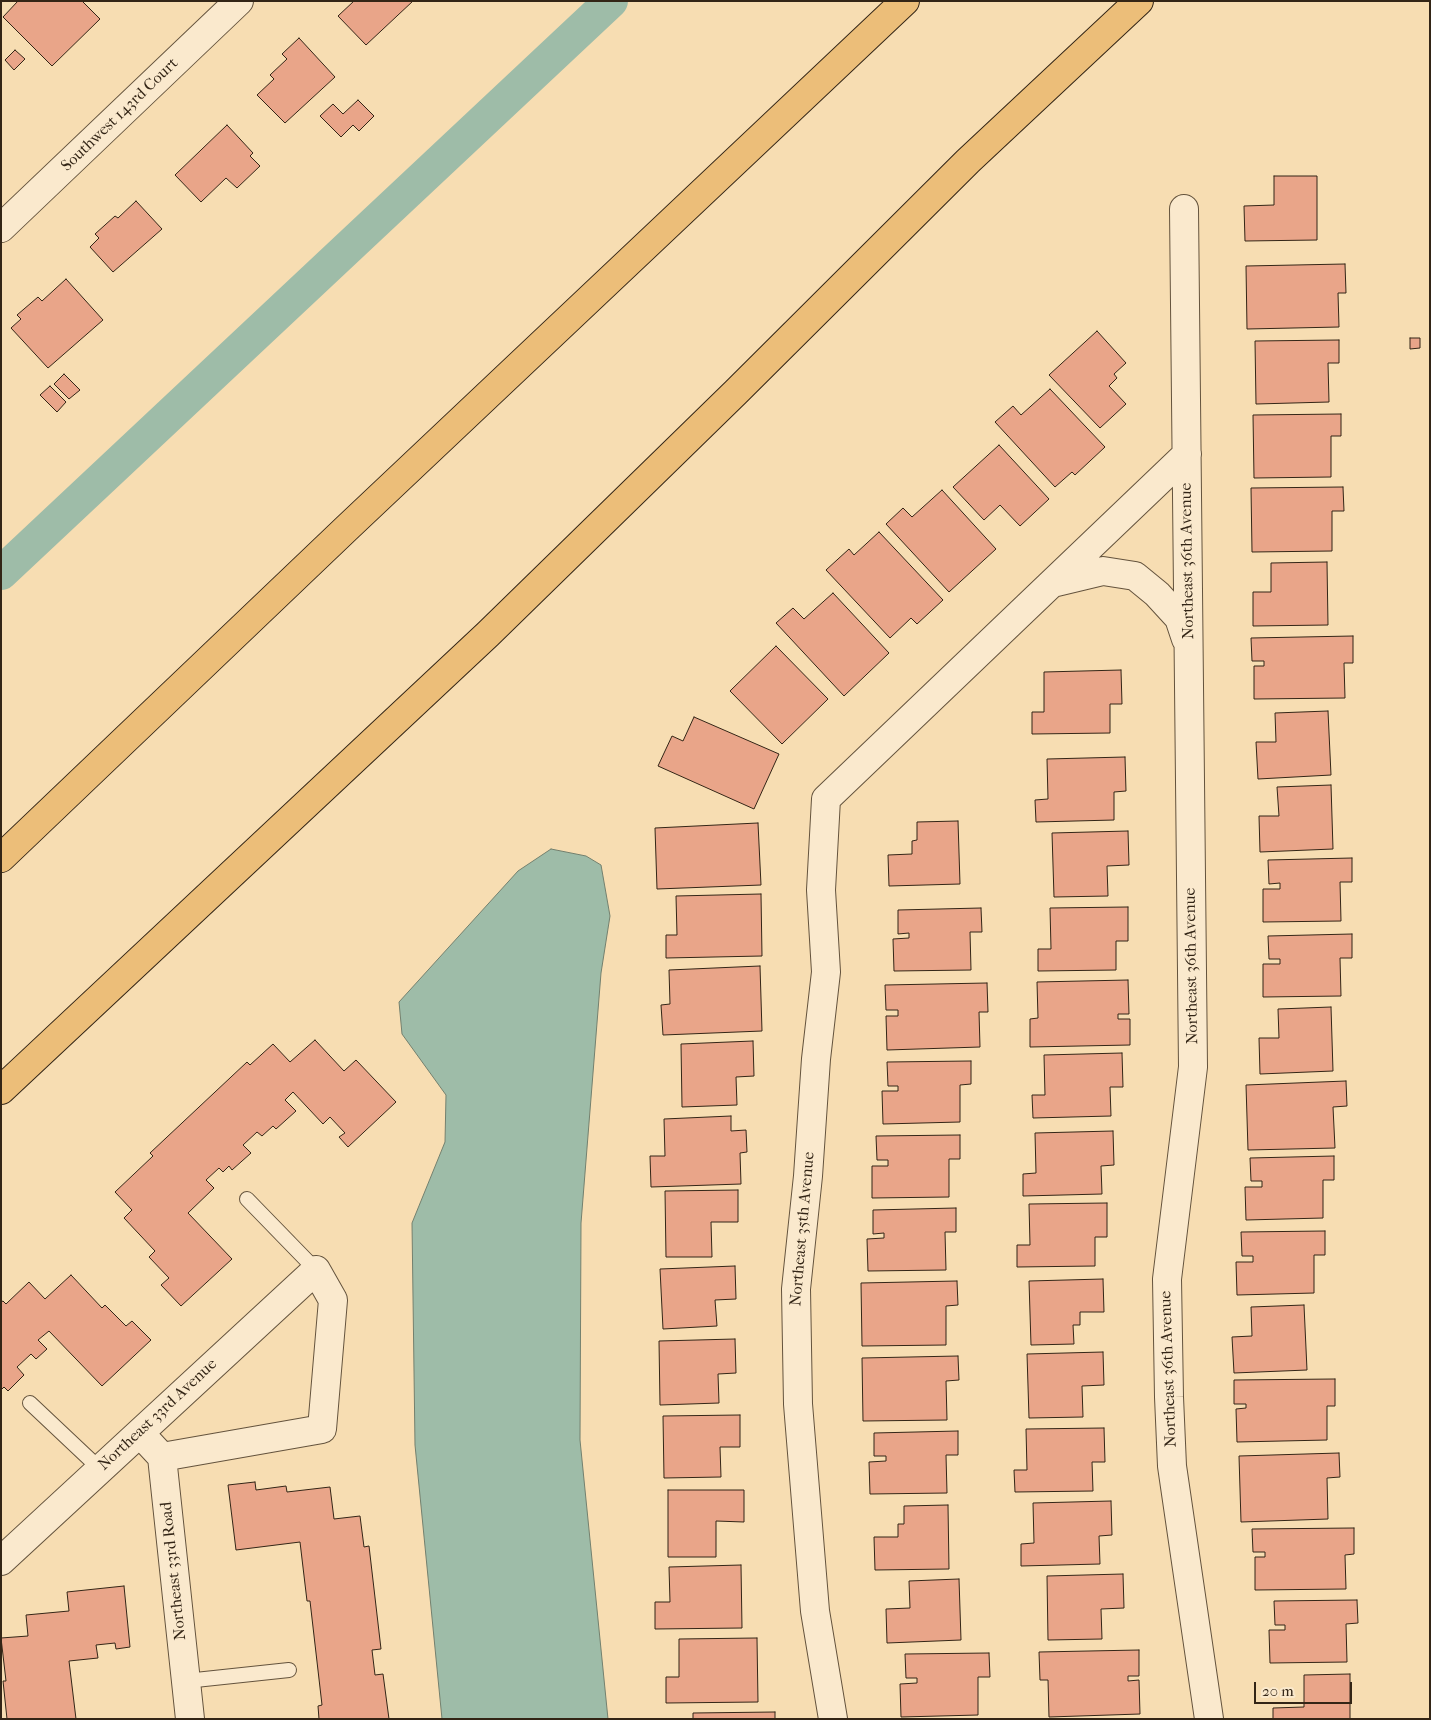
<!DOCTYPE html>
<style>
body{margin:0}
#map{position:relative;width:1431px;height:1720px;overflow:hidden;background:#f7ddb2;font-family:"IM FELL French Canon",serif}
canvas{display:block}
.frame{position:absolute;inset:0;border:2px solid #332516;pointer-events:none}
.scale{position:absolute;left:1254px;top:1682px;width:98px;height:22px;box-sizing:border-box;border:2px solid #332516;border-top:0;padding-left:6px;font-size:15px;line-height:18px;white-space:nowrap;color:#332516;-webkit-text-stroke:4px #fae9cd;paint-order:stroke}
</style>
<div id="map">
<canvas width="1431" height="1720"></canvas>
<div class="frame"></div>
<div class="scale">20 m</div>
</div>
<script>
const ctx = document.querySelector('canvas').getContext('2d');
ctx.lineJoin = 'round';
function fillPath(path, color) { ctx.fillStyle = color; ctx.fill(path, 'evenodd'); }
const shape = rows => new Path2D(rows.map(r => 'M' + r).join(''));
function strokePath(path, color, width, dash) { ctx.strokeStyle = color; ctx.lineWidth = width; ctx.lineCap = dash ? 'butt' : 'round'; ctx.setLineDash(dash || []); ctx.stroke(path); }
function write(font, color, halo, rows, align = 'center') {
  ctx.font = font + ' "IM FELL French Canon",serif'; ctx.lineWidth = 4.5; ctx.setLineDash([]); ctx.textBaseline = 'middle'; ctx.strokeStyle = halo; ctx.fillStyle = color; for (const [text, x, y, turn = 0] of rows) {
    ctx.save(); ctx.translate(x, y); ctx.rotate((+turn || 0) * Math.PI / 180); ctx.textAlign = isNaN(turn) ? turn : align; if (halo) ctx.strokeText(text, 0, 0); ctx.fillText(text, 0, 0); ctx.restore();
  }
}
const water = shape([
 [551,849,586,856,601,865,610,916,601,973,581,1223,580,1440,608,1719,442,1719,415,1445,412,1223,445,1142,446,1095,402,1034,399,1002,518,871,551,849]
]);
fillPath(water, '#9ebca8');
strokePath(water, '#73806e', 1);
strokePath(shape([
 [1,573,611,1]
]), '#9ebca8', 34);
const building = shape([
 [18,1,82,1,100,19,52,66,3,17,18,1],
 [354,1,413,1,366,45,338,16,354,1],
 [299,38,335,77,285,123,257,95,274,79,270,75,287,59,282,54,299,38],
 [15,50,25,59,14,70,5,60,15,50],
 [358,100,374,116,359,131,353,125,341,137,320,116,333,104,343,114,358,100],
 [227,125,253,153,250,156,260,166,237,188,226,178,201,202,175,175,227,125],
 [1274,176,1317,176,1317,240,1245,241,1244,206,1274,205,1274,176],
 [136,201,162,229,113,272,90,247,99,238,95,234,115,216,118,218,136,201],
 [1345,264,1346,293,1338,293,1339,327,1247,329,1246,266,1345,264],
 [66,279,103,320,48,368,11,328,21,319,17,315,38,297,42,301,66,279],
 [1097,331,1126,363,1114,374,1117,378,1109,386,1126,404,1100,428,1049,375,1097,331],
 [1410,338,1420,338,1420,348,1410,349,1410,338],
 [1339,340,1339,363,1328,363,1329,402,1256,404,1255,341,1339,340],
 [64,374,80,390,69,399,54,384,64,374],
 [50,386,66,402,57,412,40,395,50,386],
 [1050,389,1105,447,1075,475,1072,472,1055,487,995,422,1013,406,1021,415,1050,389],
 [1341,414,1341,436,1331,436,1331,477,1254,478,1253,415,1341,414],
 [999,445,1049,499,1020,526,1000,505,984,520,953,487,999,445],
 [1343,487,1344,511,1332,511,1332,551,1252,552,1251,488,1343,487],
 [942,490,996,549,949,592,886,524,903,508,912,517,942,490],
 [879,532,943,600,917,624,911,618,890,638,826,570,849,549,854,555,879,532],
 [1327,562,1328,625,1253,626,1253,592,1271,592,1271,563,1327,562],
 [833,593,889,653,844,696,776,623,793,608,804,619,833,593],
 [1353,636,1353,663,1344,663,1345,698,1254,699,1254,666,1264,666,1264,661,1252,661,1251,638,1353,636],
 [776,646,828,699,782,744,730,691,776,646],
 [1121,670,1122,704,1110,704,1110,733,1032,734,1032,712,1044,712,1044,672,1121,670],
 [1328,711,1331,775,1258,779,1256,742,1276,742,1275,713,1328,711],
 [694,717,779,754,754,809,658,766,672,736,683,741,694,717],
 [1125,757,1126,791,1114,792,1114,820,1036,822,1035,800,1048,799,1047,759,1125,757],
 [1331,785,1333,849,1260,852,1259,816,1279,816,1277,787,1331,785],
 [958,821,960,884,889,886,888,855,912,854,912,841,917,840,917,822,958,821],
 [758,823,761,885,657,889,655,828,758,823],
 [1128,831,1129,865,1107,866,1108,896,1054,897,1052,833,1128,831],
 [1352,858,1352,882,1340,882,1341,921,1263,922,1263,889,1280,889,1280,883,1269,884,1268,860,1352,858],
 [761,894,762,956,666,958,666,935,677,935,676,896,761,894],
 [1128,907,1128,941,1116,941,1116,970,1038,971,1038,949,1051,949,1050,908,1128,907],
 [981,908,982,932,970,932,971,970,894,971,893,939,909,938,909,933,898,934,898,910,981,908],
 [1352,934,1352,958,1340,958,1341,996,1263,997,1263,964,1280,964,1280,959,1269,959,1268,936,1352,934],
 [760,966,762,1031,663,1035,661,1005,670,1004,669,970,760,966],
 [1128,980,1129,1014,1118,1014,1118,1019,1130,1019,1130,1045,1030,1047,1030,1019,1038,1018,1037,982,1128,980],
 [987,983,988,1012,979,1012,980,1047,887,1050,886,1016,898,1016,898,1010,886,1010,885,985,987,983],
 [1331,1007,1333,1071,1260,1074,1259,1038,1279,1038,1278,1009,1331,1007],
 [315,1040,344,1071,356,1060,396,1102,348,1147,339,1137,345,1133,330,1117,323,1124,293,1092,285,1100,296,1111,276,1129,273,1126,262,1136,257,1132,243,1145,251,1153,232,1170,229,1166,223,1172,219,1168,206,1180,214,1188,188,1213,232,1259,181,1306,161,1285,169,1278,149,1257,155,1251,124,1218,132,1210,115,1192,153,1156,150,1153,247,1062,250,1065,273,1044,290,1062,315,1040],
 [753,1041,754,1076,736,1077,737,1105,682,1107,681,1044,753,1041],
 [1122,1053,1123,1087,1110,1087,1111,1116,1033,1118,1032,1095,1045,1095,1044,1055,1122,1053],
 [971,1061,971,1084,960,1085,960,1122,883,1124,882,1091,898,1091,898,1086,888,1086,887,1062,971,1061],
 [1346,1081,1347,1106,1333,1107,1335,1148,1248,1150,1246,1085,1346,1081],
 [731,1116,731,1131,746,1130,747,1152,740,1153,741,1184,651,1187,650,1156,665,1156,664,1119,731,1116],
 [1113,1131,1114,1165,1101,1166,1102,1194,1023,1196,1023,1174,1036,1173,1035,1133,1113,1131],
 [960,1135,960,1159,949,1159,949,1197,872,1198,872,1166,888,1166,888,1160,877,1160,876,1136,960,1135],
 [1334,1156,1334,1180,1323,1180,1323,1218,1246,1220,1245,1187,1262,1187,1262,1181,1251,1181,1250,1158,1334,1156],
 [738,1190,738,1222,711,1222,712,1257,666,1257,665,1191,738,1190],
 [1107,1203,1107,1237,1095,1237,1095,1266,1017,1267,1017,1245,1030,1245,1029,1204,1107,1203],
 [956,1208,956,1232,945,1232,946,1270,868,1271,867,1239,884,1238,884,1233,873,1234,873,1210,956,1208],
 [1325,1231,1325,1255,1314,1255,1314,1293,1237,1295,1236,1262,1253,1262,1253,1256,1242,1256,1241,1232,1325,1231],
 [735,1266,736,1299,715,1300,717,1326,663,1329,660,1269,735,1266],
 [71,1275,102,1308,105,1305,126,1326,132,1321,151,1340,102,1386,49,1331,38,1340,47,1349,36,1359,31,1354,17,1367,24,1375,8,1391,4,1387,1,1390,1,1302,3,1301,6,1304,29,1282,45,1299,71,1275],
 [1103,1279,1104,1312,1080,1312,1080,1325,1073,1325,1074,1344,1031,1345,1029,1281,1103,1279],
 [957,1281,958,1305,946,1306,946,1345,862,1346,861,1283,957,1281],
 [1304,1305,1307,1370,1234,1373,1232,1337,1252,1336,1251,1307,1304,1305],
 [735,1339,736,1373,718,1374,719,1403,660,1405,659,1341,735,1339],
 [1103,1352,1104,1385,1082,1386,1083,1417,1029,1418,1027,1354,1103,1352],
 [958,1356,959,1380,946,1381,947,1420,863,1421,862,1358,958,1356],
 [1335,1379,1335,1406,1327,1406,1327,1440,1237,1442,1236,1409,1246,1408,1246,1404,1234,1404,1234,1380,1335,1379],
 [740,1415,740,1447,720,1447,721,1477,664,1478,663,1416,740,1415],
 [1104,1428,1105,1462,1092,1462,1093,1491,1015,1492,1014,1470,1027,1470,1026,1429,1104,1428],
 [958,1431,958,1455,946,1455,947,1493,870,1494,869,1462,886,1461,886,1456,874,1456,874,1433,958,1431],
 [1339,1453,1340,1477,1327,1478,1328,1519,1241,1522,1239,1456,1339,1453],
 [255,1482,256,1490,286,1486,287,1492,330,1487,334,1519,360,1516,364,1547,369,1546,381,1649,372,1650,375,1675,383,1674,389,1719,319,1719,318,1706,322,1705,310,1601,307,1601,300,1542,236,1550,228,1485,255,1482],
 [668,1490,744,1490,744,1522,716,1521,716,1557,668,1557,668,1490],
 [1111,1501,1112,1535,1099,1536,1100,1564,1021,1566,1021,1544,1034,1543,1033,1503,1111,1501],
 [948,1505,949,1569,875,1570,874,1537,898,1537,898,1524,904,1524,904,1506,948,1505],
 [1354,1528,1354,1554,1345,1555,1346,1589,1255,1590,1255,1557,1265,1557,1265,1552,1253,1552,1252,1529,1354,1528],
 [741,1565,742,1628,655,1629,655,1602,670,1602,669,1567,741,1565],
 [1123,1574,1124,1608,1101,1609,1102,1639,1048,1640,1047,1576,1123,1574],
 [959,1579,961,1640,887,1643,886,1609,910,1608,909,1581,959,1579],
 [124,1586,130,1647,116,1649,115,1643,96,1645,98,1658,69,1661,76,1719,7,1719,3,1681,6,1681,1,1638,28,1636,26,1615,69,1611,67,1592,124,1586],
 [1357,1600,1358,1623,1346,1624,1347,1662,1270,1663,1269,1630,1285,1630,1285,1625,1275,1625,1274,1601,1357,1600],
 [757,1638,758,1702,666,1703,666,1677,679,1677,679,1639,757,1638],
 [1139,1650,1139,1676,1128,1676,1128,1681,1139,1680,1140,1714,1049,1717,1048,1680,1040,1680,1039,1652,1139,1650],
 [989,1653,990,1677,978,1677,978,1715,901,1717,900,1684,917,1683,917,1678,906,1678,905,1654,989,1653],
 [1350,1674,1350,1719,1273,1719,1273,1708,1304,1707,1304,1675,1350,1674],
 [775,1712,775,1719,693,1719,693,1713,775,1712]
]);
fillPath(building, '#e9a589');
strokePath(building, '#332516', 1);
const lane = shape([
 [247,1199,316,1270],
 [30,1403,100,1469],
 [186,1681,289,1670]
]);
const street = shape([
 [1184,209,1193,1067,1167,1279,1169,1397,1172,1466,1209,1719],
 [1,228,239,1],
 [1053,583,1103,571,1135,576,1157,594,1179,618,1186,639],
 [149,1443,162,1457,190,1719],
 [1,1561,316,1270,333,1300,322,1429,162,1457],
 [833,1719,815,1611,798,1404,796,1289,808,1176,816,1059,826,972,821,890,826,799,1187,454]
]);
const highway = shape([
 [1,858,349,526,905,1],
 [1,1090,488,634,736,392,968,161,1139,1]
]);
strokePath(lane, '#64533d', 16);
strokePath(street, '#64533d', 30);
strokePath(highway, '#332516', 30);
strokePath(lane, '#fae9cd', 14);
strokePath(street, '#fae9cd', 28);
strokePath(highway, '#ecbe79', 28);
write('16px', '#332516', '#fae9cd', [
 ["Southwest 143rd Court",120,115,-44],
 ["Northeast 36th Avenue",1188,561,-91],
 ["Northeast 36th Avenue",1192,966,-91],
 ["Northeast 35th Avenue",803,1229,-85],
 ["Northeast 36th Avenue",1169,1369,-92],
 ["Northeast 33rd Avenue",158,1415,-43],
 ["Northeast 33rd Road",174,1571,-96]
]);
</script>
